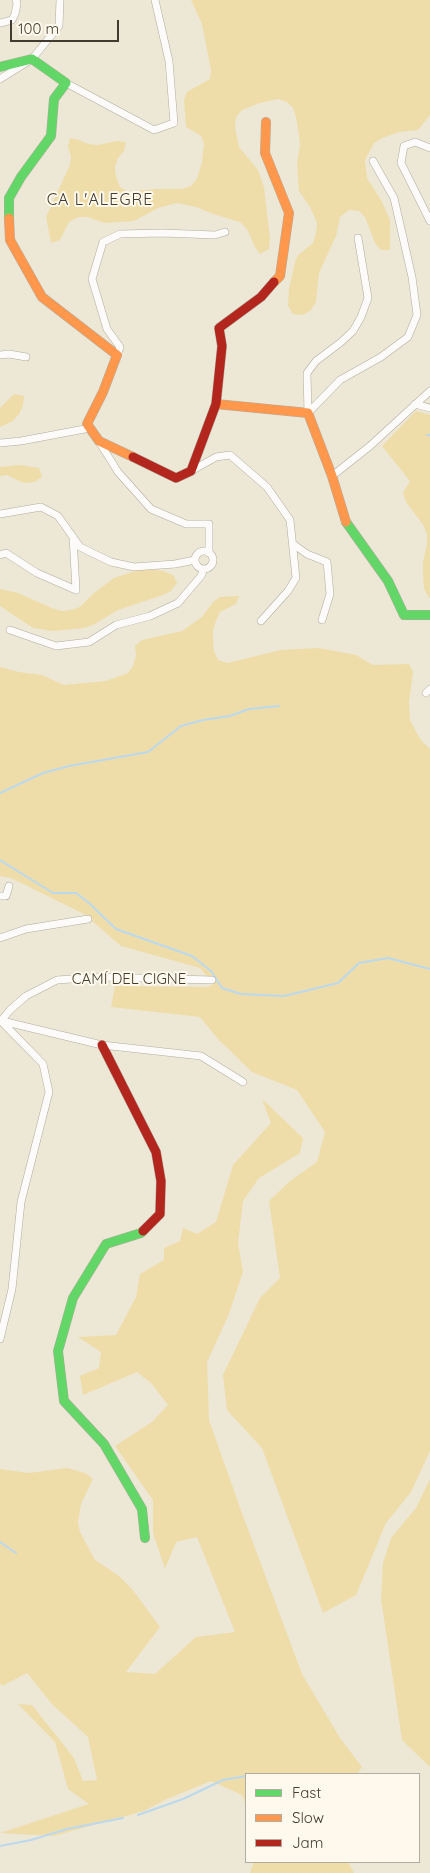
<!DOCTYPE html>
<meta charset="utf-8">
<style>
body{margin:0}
#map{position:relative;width:430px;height:1873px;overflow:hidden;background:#ede7d5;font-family:Quicksand,sans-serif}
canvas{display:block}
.legend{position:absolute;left:245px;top:1773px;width:175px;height:90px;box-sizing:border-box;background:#fef9ec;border:1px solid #b2ada0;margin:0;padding:6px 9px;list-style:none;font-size:15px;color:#413c2f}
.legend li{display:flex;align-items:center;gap:10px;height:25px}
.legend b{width:25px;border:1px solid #b2ada0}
.scale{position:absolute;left:10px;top:20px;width:109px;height:22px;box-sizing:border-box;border:2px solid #413c2f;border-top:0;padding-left:6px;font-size:15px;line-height:18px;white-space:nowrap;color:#413c2f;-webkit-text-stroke:4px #fef9ec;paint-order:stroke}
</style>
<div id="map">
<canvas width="430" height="1873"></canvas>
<ul class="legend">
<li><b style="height:6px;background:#63d668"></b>Fast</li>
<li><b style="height:6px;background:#ff974d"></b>Slow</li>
<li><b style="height:6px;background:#b3261e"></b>Jam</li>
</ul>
<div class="scale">100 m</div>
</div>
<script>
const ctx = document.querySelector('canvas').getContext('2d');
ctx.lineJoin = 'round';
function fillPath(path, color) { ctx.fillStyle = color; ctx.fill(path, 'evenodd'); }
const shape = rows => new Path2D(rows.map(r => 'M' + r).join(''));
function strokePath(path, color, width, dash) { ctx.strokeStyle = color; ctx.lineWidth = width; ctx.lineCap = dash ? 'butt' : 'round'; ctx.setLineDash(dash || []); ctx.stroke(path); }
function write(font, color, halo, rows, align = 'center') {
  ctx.font = font + ' Quicksand,sans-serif'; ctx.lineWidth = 4; ctx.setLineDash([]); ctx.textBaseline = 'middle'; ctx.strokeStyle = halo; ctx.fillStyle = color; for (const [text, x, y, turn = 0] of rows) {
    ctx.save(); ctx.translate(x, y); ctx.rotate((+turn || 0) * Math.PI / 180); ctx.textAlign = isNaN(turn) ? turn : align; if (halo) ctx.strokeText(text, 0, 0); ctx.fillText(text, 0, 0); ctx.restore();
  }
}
fillPath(shape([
 [191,0,430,0,430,115,418,130,399,132,382,138,374,143,365,160,367,178,382,202,390,220,390,250,381,250,375,243,365,217,359,211,349,210,340,217,336,236,319,273,316,302,311,310,303,315,293,314,288,306,289,289,295,262,298,255,313,243,316,233,317,223,310,207,299,191,297,163,300,145,299,135,296,117,293,108,287,102,278,99,260,103,242,110,236,117,235,127,239,147,258,170,264,187,270,239,269,249,260,254,255,247,247,229,240,222,213,214,196,207,177,203,158,208,134,221,105,223,87,217,78,217,69,222,60,240,51,243,46,217,70,165,71,156,68,147,70,138,79,140,88,144,98,145,117,141,126,142,124,151,118,158,115,167,116,177,120,187,128,192,155,189,182,189,191,186,197,179,202,162,204,144,201,136,186,127,184,100,187,92,210,79,211,70,202,24],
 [14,394,24,396,23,405,19,414,13,421,0,427,0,408],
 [416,411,430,415,430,599,424,589,423,571,423,562,427,544,427,535,424,526,406,502,403,493,410,481,382,446],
 [20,465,39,468,42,477,34,482,24,483,7,475,0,476,0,467],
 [144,568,163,571,173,575,177,583,171,591,163,595,118,610,93,625,84,628,53,631,33,628,0,606,0,589,18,593,54,609,62,611,71,610,80,607,93,594,114,578],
 [239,596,236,604,220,612,216,621,213,630,213,640,214,651,218,660,227,663,281,650,319,648,356,655,373,665,409,664,413,672,409,702,410,720,420,739,430,749,430,1451,411,1492,386,1523,356,1595,323,1613,262,1448,227,1410,223,1375,260,1298,280,1278,269,1201,290,1181,317,1162,325,1132,297,1090,252,1072,218,1039,200,1017,111,1007,115,986,208,987,213,984,200,968,121,946,84,914,11,878,0,876,0,667,19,672,42,675,64,685,106,681,128,673,133,666,136,655,135,646,142,640,182,631,202,617,213,602,220,597],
 [262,1099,303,1138,300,1153,259,1178,243,1201,238,1243,243,1272,229,1314,207,1362,209,1420,243,1516,302,1674,340,1738,362,1767,357,1774,246,1774,246,1805,242,1795,211,1781,167,1799,144,1811,54,1836,0,1833,89,1804,68,1789,55,1742,18,1704,32,1705,74,1758,83,1781,97,1780,88,1737,52,1704,27,1673,2,1686,0,1683,0,1469,29,1473,67,1468,85,1473,93,1479,81,1504,78,1523,80,1532,95,1560,119,1576,132,1589,160,1627,126,1672,155,1674,196,1637,235,1632,197,1537,176,1542,165,1569,153,1533,153,1500,115,1446,152,1422,168,1405,151,1383,137,1372,83,1395,80,1376,99,1368,101,1352,78,1337,116,1335,136,1297,140,1274,164,1260,164,1248,180,1241,183,1228,197,1234,216,1222,233,1165,271,1123],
 [430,1479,430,1767,402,1740,381,1599,383,1563,391,1538,416,1508],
 [254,1862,348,1862,354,1873,250,1873]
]), '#efdda9');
strokePath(shape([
 [427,435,430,435],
 [0,793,43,773,69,766,148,752,181,726,203,720,230,716,249,709,279,706],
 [0,860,53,893,76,893,89,903,116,929,192,956,211,971,222,988,241,994,284,996,338,983,359,963,388,958,430,969],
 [0,1542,16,1553],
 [138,1815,183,1799,223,1780,246,1776],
 [0,1846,31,1840,67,1829,123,1818]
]), '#bbd9ee', 2);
const street = shape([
 [0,23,12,20,15,14,17,4,16,0],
 [0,79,32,59,59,26,60,0],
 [66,83,154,130,174,123,169,61,155,0],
 [430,148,415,142,404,146,401,163,430,221],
 [0,355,9,354,26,357],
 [117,355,120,347,107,329,92,279,103,242,120,234,162,233,215,235,225,232],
 [415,404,430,408],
 [308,413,340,380,381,357,408,337,417,315,412,277,394,198,373,161],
 [308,413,307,373,316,361,340,343,353,331,361,317,368,298,358,238],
 [98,440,118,472,151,509,186,524,209,524,209,553],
 [0,443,21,441,90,428,92,431],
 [191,471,216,457,230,455,267,487,290,520,296,578,288,591,261,621],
 [332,476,370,446,430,391],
 [0,514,41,507,58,516,80,547,111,562,134,567,175,564,195,560],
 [293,544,307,554,327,562,330,594,322,620],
 '195 560a9 9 0 1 1 18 0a9 9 0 1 1-18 0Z',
 [0,555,6,553,37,573,76,590,73,537],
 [10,630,56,646,89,642,116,625,150,616,178,603,201,576,204,569],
 [426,693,430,689],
 [0,896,6,896,9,886],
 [0,938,26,929,88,919],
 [2,1021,102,1045,201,1056,243,1082],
 [0,1339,12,1289,21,1202,49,1092,43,1064,1,1021,10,1010,26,996,57,980,100,977,212,980]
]);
const fast = shape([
 [0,67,32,59,66,83,54,99,51,136,21,177,9,198,9,218],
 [346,522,388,581,404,615,430,615],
 [143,1231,141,1233,106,1244,73,1298,58,1351,64,1401,104,1444,142,1509,145,1538]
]);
const slow = shape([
 [266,122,265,153,289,213,280,276,274,282],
 [9,218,10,240,42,297,117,355,103,392,87,424,99,441,133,457],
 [216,404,308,413,332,476,346,522]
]);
const jam = shape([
 [133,457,176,478,191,471,216,404,222,346,219,328,261,297,274,282],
 [102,1045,156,1152,161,1181,160,1214,143,1231]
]);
strokePath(street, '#b1ac9f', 8);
strokePath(fast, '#b1ac9f', 10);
strokePath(slow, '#b1ac9f', 10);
strokePath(jam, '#b1ac9f', 10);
strokePath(street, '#fcfbf9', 7);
strokePath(fast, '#63d668', 9);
strokePath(slow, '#ff974d', 9);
strokePath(jam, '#b3261e', 9);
write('15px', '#413c2f', '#fef9ec', [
 ["CAMÍ DEL CIGNE",129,979]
]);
ctx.letterSpacing = '1px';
write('16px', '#413c2f', '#fef9ec', [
 ["CA L'ALEGRE",100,200]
]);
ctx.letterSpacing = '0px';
</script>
